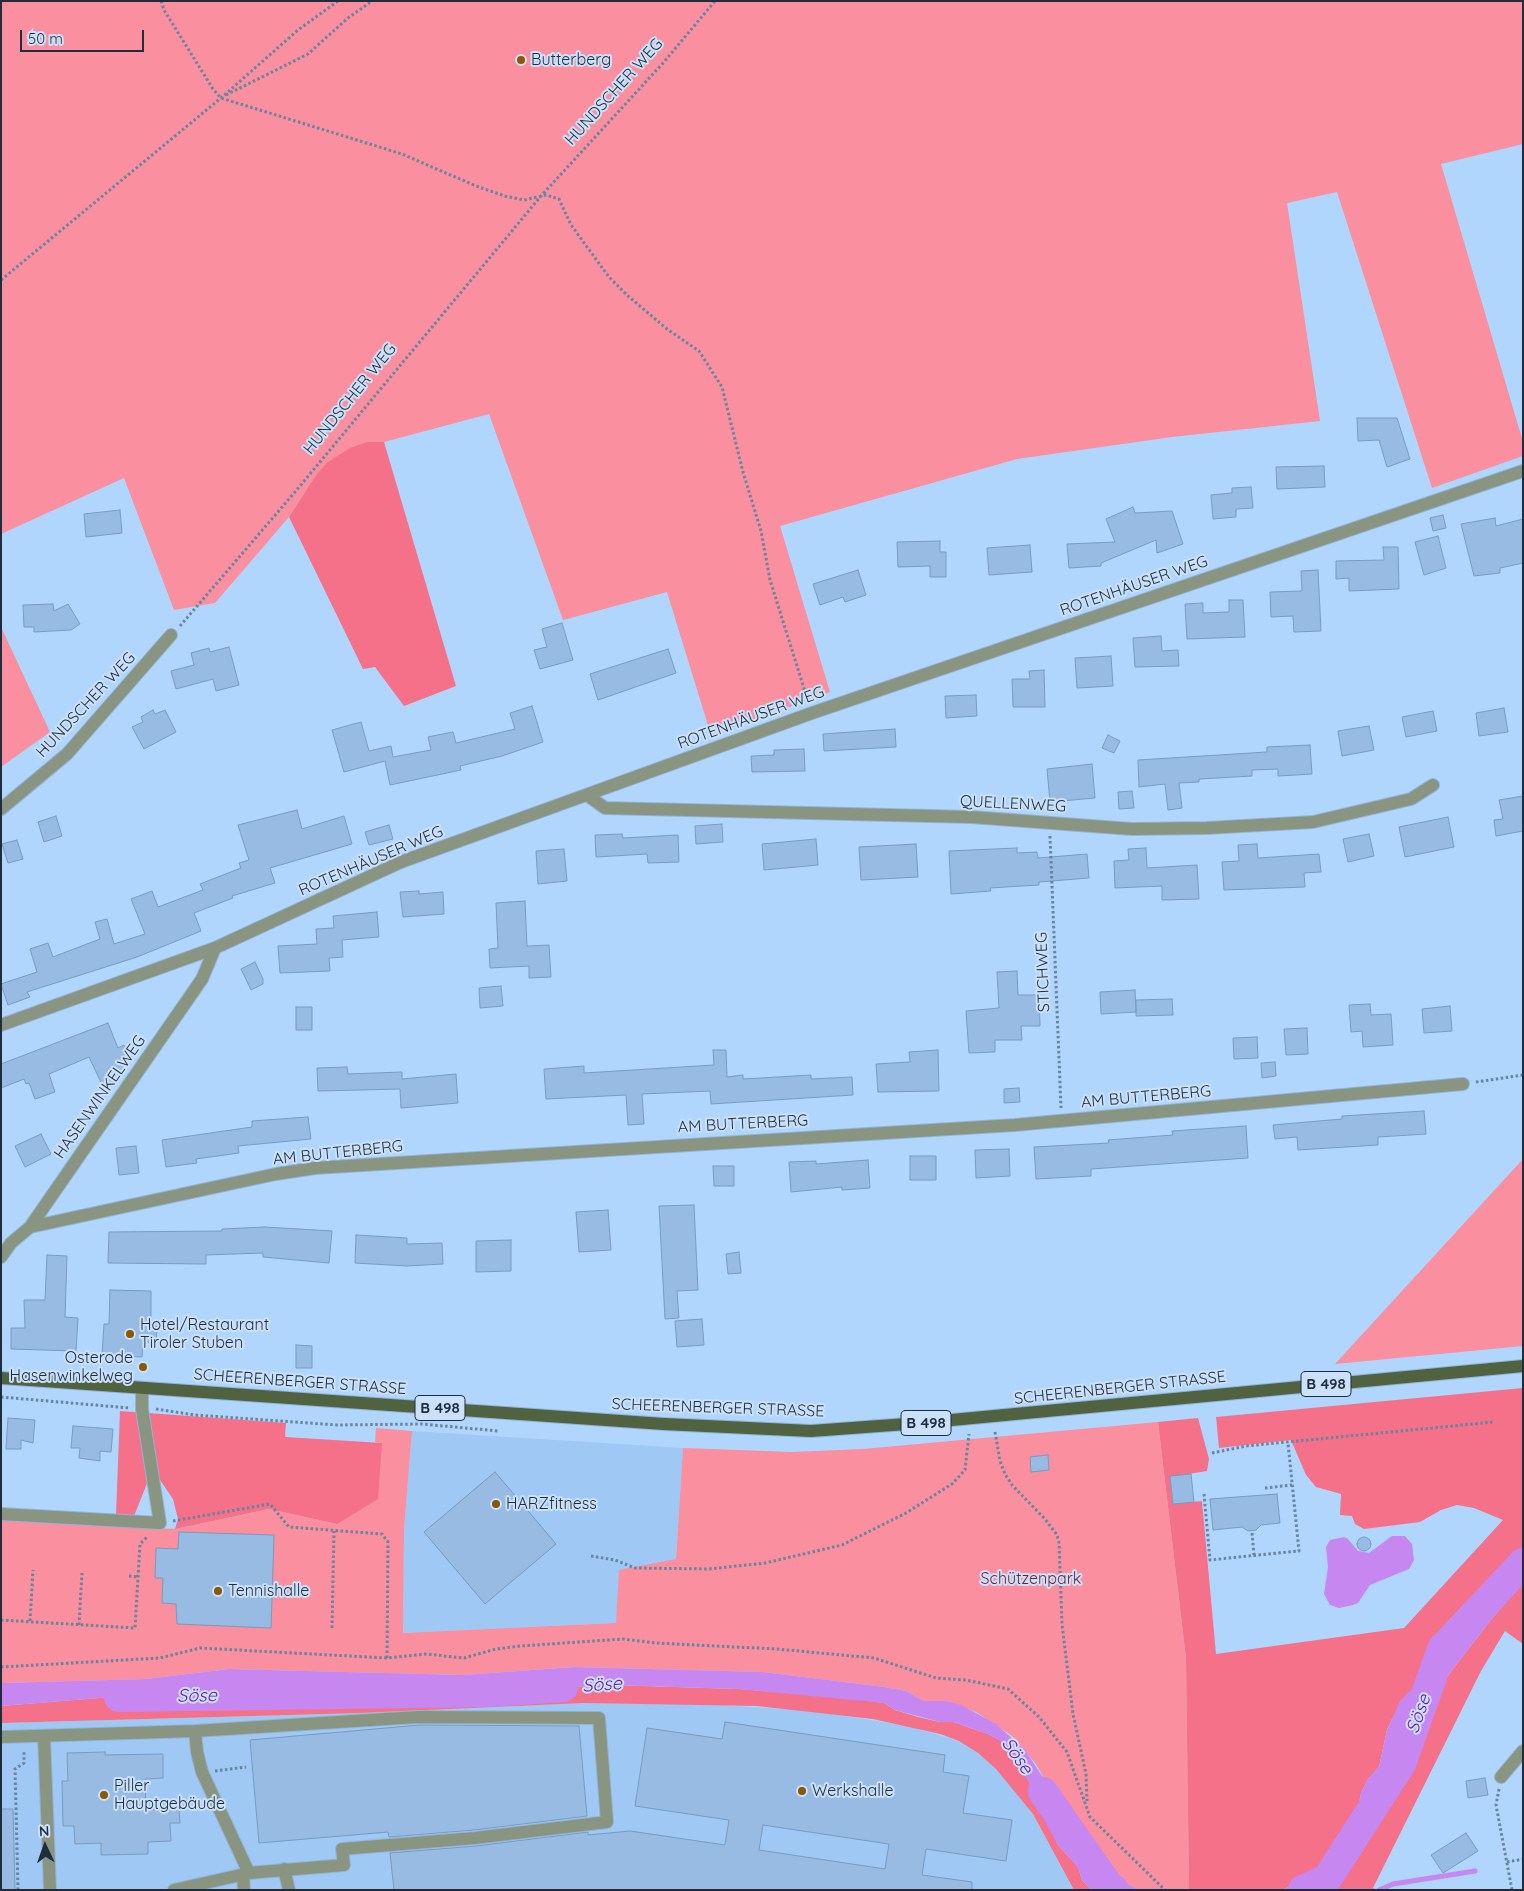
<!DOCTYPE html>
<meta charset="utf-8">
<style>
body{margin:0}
#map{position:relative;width:1524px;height:1891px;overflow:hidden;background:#b0d6fe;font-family:Quicksand,sans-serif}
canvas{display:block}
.frame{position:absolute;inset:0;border:2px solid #1e2c3b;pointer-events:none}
.north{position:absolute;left:20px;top:1821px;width:50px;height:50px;-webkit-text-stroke:4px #cbe1fa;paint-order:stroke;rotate:357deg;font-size:14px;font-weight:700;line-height:20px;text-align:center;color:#1e2c3b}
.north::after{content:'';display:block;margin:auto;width:18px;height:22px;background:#1e2c3b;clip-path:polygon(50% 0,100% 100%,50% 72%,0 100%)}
.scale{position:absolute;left:20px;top:30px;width:124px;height:22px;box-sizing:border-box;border:2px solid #1e2c3b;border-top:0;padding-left:6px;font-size:15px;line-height:18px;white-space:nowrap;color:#1e2c3b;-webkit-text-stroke:4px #cbe1fa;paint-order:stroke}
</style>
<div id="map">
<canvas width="1524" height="1891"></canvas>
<div class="frame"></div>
<div class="north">N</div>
<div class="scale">50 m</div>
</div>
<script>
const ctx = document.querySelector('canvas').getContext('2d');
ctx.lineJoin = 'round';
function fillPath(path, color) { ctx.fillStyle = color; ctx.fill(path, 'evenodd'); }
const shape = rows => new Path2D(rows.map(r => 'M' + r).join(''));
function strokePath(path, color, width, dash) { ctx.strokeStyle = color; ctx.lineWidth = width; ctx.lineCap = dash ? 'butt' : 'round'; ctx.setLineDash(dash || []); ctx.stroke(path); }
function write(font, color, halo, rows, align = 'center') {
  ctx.font = font + ' Quicksand,sans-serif'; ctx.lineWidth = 4; ctx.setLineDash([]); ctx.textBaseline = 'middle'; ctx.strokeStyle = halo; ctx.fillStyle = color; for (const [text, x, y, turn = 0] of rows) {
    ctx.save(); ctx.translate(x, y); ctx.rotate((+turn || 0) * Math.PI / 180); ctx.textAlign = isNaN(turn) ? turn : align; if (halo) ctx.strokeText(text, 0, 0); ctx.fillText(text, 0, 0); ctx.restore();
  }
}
fillPath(shape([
 [412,1431,683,1448,676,1559,617,1623,403,1633,404,1530],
 [584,1703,708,1704,813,1711,904,1725,959,1741,978,1753,996,1769,1019,1796,1033,1814,1074,1890,1,1890,1,1723,361,1713]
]), '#9fc8f5');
fillPath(shape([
 [1,1,1523,1,1523,144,1441,164,1523,442,1523,456,1432,488,1337,192,1287,203,1320,421,1172,437,1017,459,780,526,830,692,711,735,667,592,563,620,489,414,384,442,367,442,316,475,289,517,215,603,174,610,124,478,1,534],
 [1,627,50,732,1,767],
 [1523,1159,1523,1346,1335,1364],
 [1158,1422,1186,1658,1189,1890,1136,1889,1086,1859,1071,1836,1048,1785,1036,1764,1012,1736,976,1712,947,1701,924,1701,906,1691,885,1687,763,1672,574,1667,463,1675,229,1669,146,1679,1,1683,1,1520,175,1529,269,1509,337,1524,382,1443,375,1442,376,1428,412,1431,404,1530,403,1633,616,1623,619,1570,676,1559,683,1448,792,1452,863,1449]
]), '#f98f9f');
fillPath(shape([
 [367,442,384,442,456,686,404,706,375,667,363,669,289,517,316,475,328,462,350,448],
 [1523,1388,1523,1568,1444,1652,1392,1719,1387,1730,1379,1767,1368,1779,1361,1793,1355,1824,1349,1835,1325,1865,1311,1877,1282,1890,1189,1890,1186,1658,1158,1422,1198,1418,1209,1459,1207,1471,1170,1477,1173,1504,1202,1501,1216,1654,1404,1628,1503,1520,1474,1508,1457,1505,1441,1510,1420,1522,1364,1529,1355,1524,1352,1516,1340,1515,1341,1494,1316,1487,1306,1475,1291,1440,1219,1448,1216,1417],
 [120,1411,286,1423,285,1437,382,1443,378,1499,337,1524,269,1509,175,1529,178,1519,173,1499,160,1480,148,1481,134,1516,116,1515],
 [1523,1583,1523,1644,1505,1631,1481,1671,1373,1888,1376,1890,1327,1890,1338,1880,1352,1857,1355,1847,1372,1822,1381,1786,1387,1777,1404,1762,1408,1742,1443,1682,1490,1621],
 [611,1685,739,1689,851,1698,884,1703,895,1710,918,1717,940,1722,953,1722,988,1734,1003,1742,1016,1754,1058,1845,1078,1867,1082,1880,1092,1890,1074,1890,1033,1814,996,1769,978,1753,959,1741,940,1734,873,1719,757,1706,584,1703,361,1713,1,1723,1,1706,99,1698,498,1691]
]), '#f47189');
fillPath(shape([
 [1392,1536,1405,1536,1412,1544,1414,1560,1409,1569,1370,1585,1358,1603,1353,1605,1339,1608,1330,1605,1324,1594,1328,1567,1326,1547,1330,1540,1344,1537,1348,1539,1358,1551,1369,1553],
 [1523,1568,1523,1583,1490,1621,1443,1682,1408,1742,1404,1762,1387,1777,1381,1786,1372,1822,1355,1847,1349,1868,1327,1890,1282,1890,1311,1877,1337,1852,1355,1824,1361,1793,1368,1779,1379,1767,1387,1730,1400,1701,1436,1665,1444,1652],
 [574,1667,763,1672,885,1687,906,1691,924,1701,947,1701,961,1705,996,1724,1025,1750,1048,1785,1071,1836,1086,1859,1138,1890,1092,1890,1082,1880,1078,1867,1058,1845,1048,1827,1016,1754,1003,1742,988,1734,953,1722,940,1722,895,1710,884,1703,739,1689,611,1685,498,1691,99,1698,1,1706,1,1683,146,1679,229,1669,463,1675]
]), '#c787f1');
strokePath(shape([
 [1379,1890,1393,1884,1475,1871]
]), '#c787f1', 5);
strokePath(shape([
 [119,1697,488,1692,563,1687],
 [1043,1792,1110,1888,1114,1890],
 [1303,1890,1327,1879,1401,1764,1442,1649,1523,1563]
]), '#c787f1', 30);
const building = shape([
 [1357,418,1397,418,1410,459,1387,467,1379,440,1358,441,1357,418],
 [1324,466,1325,487,1277,489,1276,467,1324,466],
 [1251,487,1253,508,1236,509,1236,517,1213,519,1211,495,1232,493,1232,488,1251,487],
 [1133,507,1135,513,1172,511,1183,544,1157,553,1156,540,1101,563,1101,566,1069,568,1067,544,1115,542,1106,519,1133,507],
 [120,510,122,533,86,537,84,514,120,510],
 [1443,515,1446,528,1433,531,1430,518,1443,515],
 [1495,518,1496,526,1523,519,1523,563,1500,568,1500,573,1474,576,1461,524,1495,518],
 [1438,536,1446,568,1424,575,1415,542,1438,536],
 [940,541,940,552,946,552,946,577,930,577,930,566,898,567,897,542,940,541],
 [1030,545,1032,572,989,575,987,548,1030,545],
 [1383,547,1398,547,1399,589,1349,591,1349,578,1336,579,1336,561,1384,560,1383,547],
 [858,570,866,595,845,602,843,597,820,605,813,584,858,570],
 [1318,570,1321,631,1294,632,1293,616,1271,617,1270,592,1302,591,1301,571,1318,570],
 [1229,600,1243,600,1245,637,1187,639,1185,604,1203,603,1203,613,1229,612,1229,600],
 [53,604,54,611,68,604,80,624,71,630,34,632,34,627,24,627,23,605,53,604],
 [562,623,573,660,540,669,534,650,547,647,542,629,562,623],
 [1161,636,1162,651,1178,650,1179,666,1135,667,1133,638,1161,636],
 [229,647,239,685,216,691,213,679,176,689,171,671,194,665,191,653,209,648,210,652,229,647],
 [668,649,676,673,598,700,590,674,668,649],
 [1111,656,1113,686,1077,688,1075,658,1111,656],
 [1044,670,1045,707,1013,707,1012,679,1030,679,1029,671,1044,670],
 [976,695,977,716,946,718,945,696,976,695],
 [532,706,543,742,502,756,460,766,461,770,390,785,385,761,344,772,332,730,361,722,369,751,391,746,393,757,431,750,428,737,453,732,456,743,515,729,510,713,532,706],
 [1504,708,1508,732,1479,736,1476,713,1504,708],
 [153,710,155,714,165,710,176,732,144,749,132,727,143,722,141,717,153,710],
 [1433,711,1437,731,1406,737,1402,717,1433,711],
 [1369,726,1374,750,1342,756,1338,731,1369,726],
 [895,729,896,747,824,751,823,734,895,729],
 [1108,735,1120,741,1114,753,1102,748,1108,735],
 [1310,745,1312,774,1278,776,1278,769,1252,770,1252,776,1199,779,1199,782,1179,783,1182,808,1168,810,1165,784,1139,787,1138,760,1267,752,1267,747,1310,745],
 [804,749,805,771,752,772,751,756,774,755,774,750,804,749],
 [1092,764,1095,798,1050,802,1047,769,1092,764],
 [1132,791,1134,808,1119,809,1118,792,1132,791],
 [1523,796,1523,831,1496,836,1494,820,1503,819,1499,800,1523,796],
 [297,810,302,829,344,816,352,844,270,868,275,883,232,896,233,898,194,913,201,931,137,957,27,992,30,997,8,1005,1,984,37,972,30,949,48,943,53,957,100,939,95,922,107,919,114,944,145,934,131,899,152,891,158,907,203,890,200,884,241,868,239,863,249,860,238,825,297,810],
 [56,816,62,836,44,842,38,822,56,816],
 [1448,817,1454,847,1405,857,1399,827,1448,817],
 [722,824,723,842,696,844,695,826,722,824],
 [389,825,393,839,369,845,365,832,389,825],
 [622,834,623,838,678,835,679,862,648,863,647,854,596,857,595,835,622,834],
 [1369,834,1374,856,1348,862,1343,839,1369,834],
 [816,839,818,865,764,870,762,844,816,839],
 [17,840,23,859,8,863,2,844,17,840],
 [916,844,918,877,861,880,859,847,916,844],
 [1257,844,1258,858,1319,854,1321,872,1304,873,1305,887,1224,890,1222,862,1239,861,1238,845,1257,844],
 [1017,848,1017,853,1037,852,1038,858,1087,854,1089,878,1039,882,1039,885,990,888,991,891,951,894,949,851,1017,848],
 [1146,848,1147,868,1197,865,1199,899,1162,900,1162,886,1115,888,1114,861,1129,860,1128,849,1146,848],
 [564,849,567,881,538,884,536,851,564,849],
 [419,891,419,894,443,892,444,914,403,917,400,892,419,891],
 [525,901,527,946,549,945,551,977,529,978,529,966,490,968,489,949,498,948,496,903,525,901],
 [377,912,379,937,342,940,343,957,329,958,330,971,280,973,278,946,317,944,316,929,334,928,333,916,377,912],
 [255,962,263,979,263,984,251,990,241,969,255,962],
 [1017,971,1018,995,1039,995,1040,1026,1021,1026,1022,1040,995,1040,995,1052,969,1053,966,1011,999,1008,997,972,1017,971],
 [501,986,503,1006,480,1008,479,988,501,986],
 [1135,990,1136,1012,1101,1014,1100,992,1135,990],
 [1172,999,1173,1015,1136,1016,1136,1000,1172,999],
 [1370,1004,1371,1015,1391,1014,1393,1045,1363,1047,1362,1031,1351,1032,1349,1005,1370,1004],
 [1450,1006,1452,1031,1424,1033,1422,1009,1450,1006],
 [296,1007,312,1007,312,1030,296,1030,296,1007],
 [108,1023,118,1048,124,1045,130,1060,106,1093,89,1057,49,1074,55,1092,35,1099,29,1083,26,1084,24,1079,1,1088,1,1064,108,1023],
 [1307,1028,1308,1054,1286,1055,1284,1029,1307,1028],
 [1257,1037,1258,1058,1234,1059,1233,1038,1257,1037],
 [713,1050,726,1050,727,1077,743,1075,743,1079,811,1075,811,1079,852,1077,853,1095,711,1104,710,1091,642,1094,644,1124,628,1125,626,1095,546,1099,544,1069,584,1066,584,1073,714,1065,713,1050],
 [938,1050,939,1091,878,1092,876,1064,910,1062,909,1052,938,1050],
 [1275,1062,1276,1076,1262,1078,1261,1063,1275,1062],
 [347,1067,348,1074,402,1072,402,1079,456,1074,458,1103,401,1108,400,1089,318,1091,317,1068,347,1067],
 [1019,1088,1020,1102,1004,1103,1004,1089,1019,1088],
 [1424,1111,1426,1134,1378,1137,1378,1145,1298,1150,1297,1137,1275,1139,1273,1125,1342,1119,1342,1116,1424,1111],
 [308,1117,311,1139,238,1146,239,1153,196,1159,197,1163,166,1167,162,1140,252,1127,252,1121,308,1117],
 [1246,1126,1248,1158,1091,1169,1091,1176,1036,1179,1034,1147,1109,1143,1108,1140,1173,1135,1172,1131,1246,1126],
 [41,1134,51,1154,25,1167,15,1146,41,1134],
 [136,1146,139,1173,119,1175,116,1148,136,1146],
 [1009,1149,1010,1176,976,1178,975,1150,1009,1149],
 [910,1156,936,1156,936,1180,910,1180,910,1156],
 [868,1160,870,1188,842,1190,842,1187,791,1192,789,1162,816,1161,816,1164,868,1160],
 [713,1166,734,1166,734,1186,714,1186,713,1166],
 [694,1205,698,1290,677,1291,679,1318,665,1319,659,1206,694,1205],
 [608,1210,611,1250,579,1252,576,1212,608,1210],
 [265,1227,332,1231,329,1263,263,1257,263,1253,206,1255,206,1264,108,1263,109,1232,222,1231,222,1229,265,1227],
 [356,1235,407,1238,407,1244,442,1243,443,1264,407,1266,355,1263,356,1235],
 [511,1240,511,1271,476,1272,476,1241,511,1240],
 [739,1252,741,1273,728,1274,726,1254,739,1252],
 [47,1255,67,1256,65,1317,78,1318,76,1351,11,1349,11,1328,25,1328,24,1300,45,1300,47,1255],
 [110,1290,151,1291,151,1326,157,1326,156,1343,143,1342,142,1357,102,1355,104,1324,109,1324,110,1290],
 [702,1319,704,1345,677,1347,675,1321,702,1319],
 [296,1345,312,1346,312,1368,296,1368,296,1345],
 [8,1418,35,1420,33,1443,21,1440,21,1449,6,1449,8,1418],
 [73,1426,113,1429,111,1452,100,1451,100,1461,79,1458,80,1448,71,1448,73,1426],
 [1048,1455,1049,1470,1031,1472,1030,1457,1048,1455],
 [495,1472,556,1544,485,1604,424,1532,495,1472],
 [1191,1474,1194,1502,1173,1504,1170,1476,1191,1474],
 [1277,1494,1280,1523,1261,1525,1256,1530,1248,1531,1242,1527,1213,1530,1210,1499,1277,1494],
 [179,1532,274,1535,271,1628,177,1624,176,1604,162,1603,163,1578,155,1578,156,1548,178,1549,179,1532],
 '1357 1544a7 7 0 1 1 14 0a7 7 0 1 1-14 0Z',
 [725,1722,945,1755,943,1772,969,1776,963,1813,1012,1820,1006,1861,926,1849,922,1875,972,1882,972,1890,394,1890,390,1853,476,1846,588,1832,588,1835,630,1831,725,1845,729,1820,635,1806,647,1728,722,1739,725,1722],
 [763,1825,889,1844,885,1869,759,1850,763,1825],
 [420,1725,579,1726,587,1816,474,1830,389,1837,388,1832,259,1843,250,1740,420,1725],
 [105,1752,105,1755,163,1754,163,1778,145,1779,146,1810,179,1809,180,1823,170,1823,171,1841,148,1842,148,1854,101,1855,101,1843,75,1844,74,1826,63,1826,62,1781,68,1781,67,1753,105,1752],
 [1485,1778,1488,1795,1468,1798,1466,1781,1485,1778],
 [1,1809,13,1809,15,1890,1,1890,1,1809],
 [1466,1833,1478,1851,1443,1873,1431,1855,1466,1833]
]);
fillPath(building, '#97bbe3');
strokePath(building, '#789bc1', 1);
const minor = shape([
 [587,795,605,808,971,817,1132,829,1207,828,1313,822,1411,799,1433,785],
 [1,809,67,754,171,635],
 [1,1025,215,948,401,862,812,713,1523,471],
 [30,1227,276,1174,315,1168,1015,1125,1463,1084],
 [1,1257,11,1243,30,1227,202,979,215,948],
 [1,1514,160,1523,142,1409,142,1388],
 [195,1731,197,1752,202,1772,249,1873],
 [44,1736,50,1890],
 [1,1737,195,1731,418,1717,599,1718,607,1822,475,1838,342,1849,344,1865,249,1873,174,1890],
 [1501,1777,1523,1751],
 [284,1869,289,1890],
 [243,1874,244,1890]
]);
const major = shape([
 [1,1378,664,1424,811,1431,920,1423,1523,1366]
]);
strokePath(minor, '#93b4d7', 14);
strokePath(major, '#93b4d7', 14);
strokePath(shape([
 [161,1,164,10,213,89,221,98,402,154,476,186,505,196,524,200,546,195,559,199,571,225,609,277,628,296,667,329,699,351,722,387,743,472,761,531,770,580,808,701],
 [226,95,308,54,348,18,372,1],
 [1,280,221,98,298,30,338,1],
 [180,626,295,492,541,196,664,62,715,1],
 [1050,836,1061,1108],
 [1476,1082,1523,1075],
 [1,1397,130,1408],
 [156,1409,195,1415,337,1425,422,1424,498,1431],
 [995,1432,1000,1461,1005,1474,1012,1485,1045,1519,1057,1535,1059,1543,1062,1624,1073,1714,1086,1774,1087,1801],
 [1212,1453,1246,1446,1494,1422],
 [1265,1488,1292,1485],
 [1204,1494,1210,1560,1299,1551,1288,1443],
 [173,1521,270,1504,289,1527,382,1534,388,1542,387,1658],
 [1252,1533,1254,1555],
 [591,1556,615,1560,635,1568,709,1569,765,1563,842,1545,906,1513,952,1484,965,1470,969,1434],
 [129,1576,138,1577],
 [1,1620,135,1628,140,1544,148,1536],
 [30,1621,33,1570],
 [79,1625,82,1573],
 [332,1628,334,1531],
 [1,1667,160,1658,200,1648,387,1658,426,1654,464,1658,496,1649,520,1646,623,1639,656,1643,777,1649,874,1658,936,1678,966,1680,1008,1689,1039,1717,1067,1752,1090,1817,1165,1890],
 [215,1771,246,1767],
 [1499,1789,1496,1805,1512,1890],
 [1507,1862,1523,1859],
 [18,1890,15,1769,24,1763,24,1750]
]), '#69849f', 3, [2.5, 2.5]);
strokePath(minor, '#8a9581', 12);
strokePath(major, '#50623f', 12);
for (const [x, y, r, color] of [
 [521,60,5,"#8a5802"],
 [130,1334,5,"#8a5802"],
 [143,1367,5,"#8a5802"],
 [496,1504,5,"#8a5802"],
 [218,1591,5,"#8a5802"],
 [802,1791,5,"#8a5802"],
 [104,1795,5,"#8a5802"]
]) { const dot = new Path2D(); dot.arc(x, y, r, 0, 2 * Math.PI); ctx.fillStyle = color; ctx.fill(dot); strokePath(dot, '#cbe1fa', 2); }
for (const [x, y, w] of [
 [1326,1384,50],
 [440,1408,50],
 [926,1423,50]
]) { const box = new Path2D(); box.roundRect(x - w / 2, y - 12.5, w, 25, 4); ctx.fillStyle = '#cbe1fa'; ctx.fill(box); strokePath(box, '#1e2c3b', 1); }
write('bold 15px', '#1e2c3b', null, [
 ["B 498",1326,1384],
 ["B 498",440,1408],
 ["B 498",926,1423]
]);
write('16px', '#1e2c3b', '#cbe1fa', [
 ["Butterberg",531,60],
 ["Hotel/Restaurant",140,1325],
 ["Tiroler Stuben",140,1343],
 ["Osterode",133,1358,"right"],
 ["Hasenwinkelweg",133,1376,"right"],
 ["HARZfitness",506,1504],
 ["Tennishalle",228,1591],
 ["Piller",114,1786],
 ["Hauptgebäude",114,1804],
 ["Werkshalle",812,1791]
], 'left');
write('16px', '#1e2c3b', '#cbe1fa', [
 ["HUNDSCHER WEG",614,92,-48],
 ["HUNDSCHER WEG",350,399,-51],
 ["ROTENHÄUSER WEG",1134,586,-19],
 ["HUNDSCHER WEG",86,705,-47],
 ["ROTENHÄUSER WEG",751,718,-20],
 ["QUELLENWEG",1013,804,3],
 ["ROTENHÄUSER WEG",371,861,-23],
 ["STICHWEG",1043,972,-92],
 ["HASENWINKELWEG",100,1097,-55],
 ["AM BUTTERBERG",1146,1097,-5],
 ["AM BUTTERBERG",743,1124,-3],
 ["AM BUTTERBERG",338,1153,-6],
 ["SCHEERENBERGER STRASSE",300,1382,4],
 ["SCHEERENBERGER STRASSE",1120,1388,-6],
 ["SCHEERENBERGER STRASSE",718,1408,2]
]);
write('16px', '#701e32', '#cbe1fa', [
 ["Schützenpark",1031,1579]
]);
write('italic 18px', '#6e1897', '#cbe1fa', [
 ["Söse",602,1685,-4],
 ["Söse",197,1696,-1],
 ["Söse",1419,1714,-70],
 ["Söse",1017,1756,55]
]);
</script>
